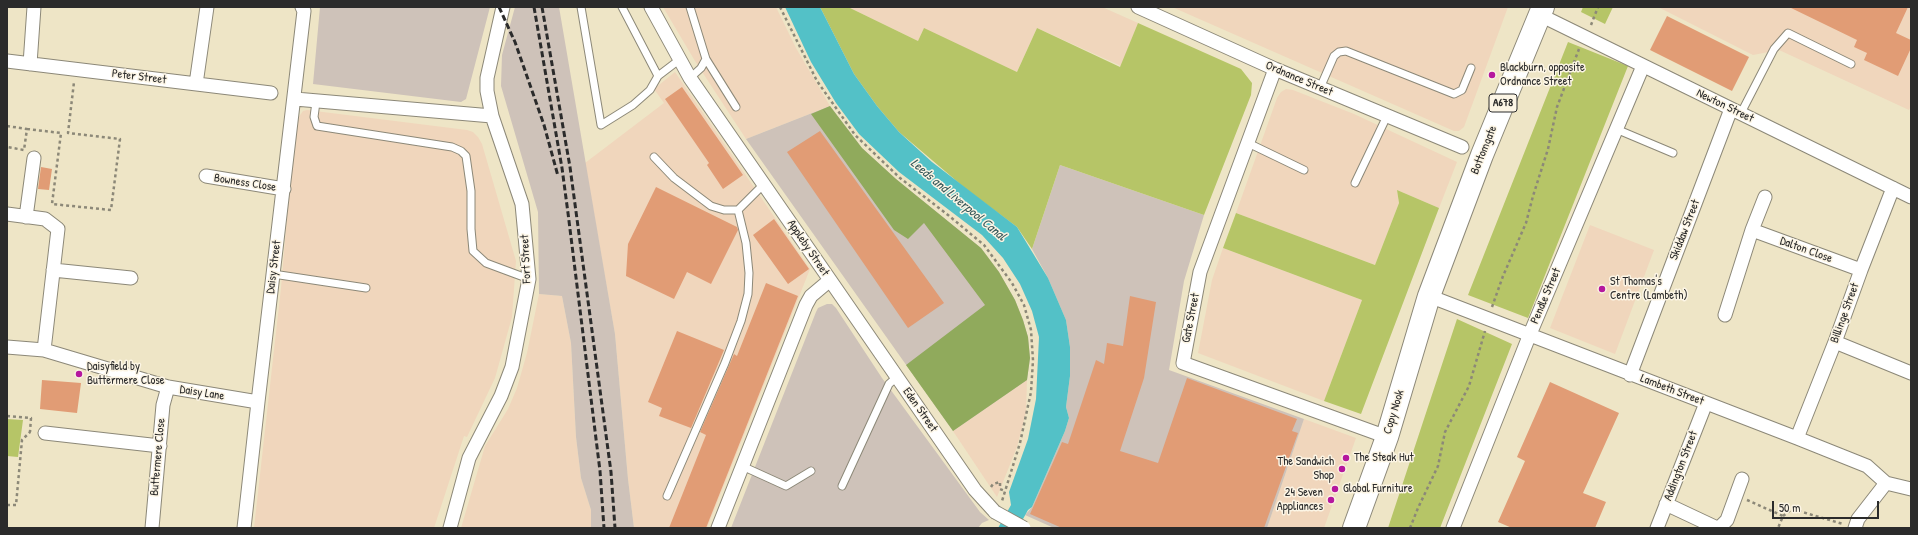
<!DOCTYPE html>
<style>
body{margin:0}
#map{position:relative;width:1918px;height:535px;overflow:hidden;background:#eee5c6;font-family:"Patrick Hand",sans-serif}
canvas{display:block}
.frame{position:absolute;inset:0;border:8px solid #2b2b2b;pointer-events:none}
.scale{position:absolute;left:1772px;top:501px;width:107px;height:18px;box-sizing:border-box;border:2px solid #2b2b2b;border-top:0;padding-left:5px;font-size:12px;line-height:14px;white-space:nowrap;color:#2b2b2b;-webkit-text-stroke:3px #fcf5e5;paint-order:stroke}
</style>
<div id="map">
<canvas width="1918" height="535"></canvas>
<div class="frame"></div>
<div class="scale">50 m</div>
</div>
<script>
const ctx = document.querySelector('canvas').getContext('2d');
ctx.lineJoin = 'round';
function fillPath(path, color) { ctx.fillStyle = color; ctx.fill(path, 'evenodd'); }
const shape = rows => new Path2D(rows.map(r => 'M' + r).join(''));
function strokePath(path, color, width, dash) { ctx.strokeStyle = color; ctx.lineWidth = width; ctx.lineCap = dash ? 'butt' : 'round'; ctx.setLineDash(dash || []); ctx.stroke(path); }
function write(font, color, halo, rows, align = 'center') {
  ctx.font = font + ' "Patrick Hand",sans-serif'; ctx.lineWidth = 3; ctx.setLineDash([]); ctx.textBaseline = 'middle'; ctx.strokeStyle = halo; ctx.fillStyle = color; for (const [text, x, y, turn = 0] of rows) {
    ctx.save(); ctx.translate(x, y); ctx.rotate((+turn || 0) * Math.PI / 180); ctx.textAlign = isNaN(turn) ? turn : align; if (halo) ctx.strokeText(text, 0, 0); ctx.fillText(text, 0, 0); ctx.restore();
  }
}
fillPath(shape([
 [663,7,776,7,796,48,830,106,746,139,695,61],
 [848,7,1102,7,1138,23,1121,66,1037,28,1017,72,924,29,918,41],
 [1172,7,1508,7,1464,127,1459,131,1454,131],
 [1658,7,1911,7,1911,106,1909,110,1779,50,1753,55],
 [675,72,810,269,707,528,634,528,628,479,615,334,585,163,664,103,654,89],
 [1286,89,1293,90,1354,114,1457,162,1439,208,1397,190,1399,203,1375,265,1236,213,1277,98,1281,92],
 [307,110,467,130,473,132,478,137,482,144,516,261,512,317,495,378,467,437,464,436,434,528,254,528,281,288,295,122,303,111],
 [1590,225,1654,250,1615,354,1550,328],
 [1223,248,1362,300,1324,401,1198,353,1212,280],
 [539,294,562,296,571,343,576,437,581,478,591,510,591,528,461,528,485,446,508,409,517,388,527,353],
 [1027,380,1026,412,1017,447,997,497,953,431],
 [1304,419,1356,438,1324,528,1267,528]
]), '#f0d6bc');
fillPath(shape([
 [320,7,490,7,466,99,461,102,313,84],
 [515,7,559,7,615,334,628,479,634,528,591,528,591,510,581,478,576,437,571,343,562,296,539,294,538,212,501,86,502,55],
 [830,106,862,148,896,179,981,248,999,272,1015,300,1023,320,1028,337,1030,358,1027,380,953,431,746,139],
 [1060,165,1204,215,1184,281,1169,370,1304,419,1267,528,1054,528,1025,515,1032,507,1065,431,1069,418,1066,407,1070,376,1070,347,1066,320,1048,278,1032,249],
 [827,304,832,304,836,308,882,378,980,512,989,520,982,523,978,528,731,528,816,312,818,308]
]), '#cec2b9');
fillPath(shape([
 [820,7,848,7,918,41,924,28,1017,72,1037,28,1120,67,1138,23,1241,69,1252,83,1251,95,1204,215,1060,165,1032,249,1017,227,966,189,899,132,877,106,854,74],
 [1583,7,1613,7,1605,24,1581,12],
 [1568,42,1628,66,1528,318,1468,295],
 [1397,190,1439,208,1361,414,1324,401,1362,300,1223,248,1236,213,1375,265,1399,203],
 [1457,319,1512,344,1440,528,1388,528],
 [7,419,23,420,18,457,7,456]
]), '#b6c567');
fillPath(shape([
 [830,106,862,148,896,179,981,248,999,272,1015,300,1023,320,1028,337,1030,358,1027,380,953,431,906,365,985,305,924,223,908,239,894,230,811,114]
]), '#90aa5c');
fillPath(shape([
 [785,7,820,7,854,74,877,106,899,132,932,162,1017,227,1048,278,1066,320,1070,347,1070,376,1066,407,1069,418,1065,431,1032,507,1028,510,1018,528,998,528,1011,505,1009,492,1028,439,1036,399,1039,337,1032,311,1020,284,1003,258,982,235,899,172,859,134,836,103,811,62]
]), '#53c1c7');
fillPath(shape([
 [1789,7,1908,7,1896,33,1911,40,1911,48,1898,76,1864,60,1867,53,1854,47,1857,40],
 [1667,16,1749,57,1732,91,1650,50],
 [682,87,743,175,723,189,707,165,709,163,665,99],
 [820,131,944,303,908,328,787,152],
 [41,167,52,169,49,190,38,189],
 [656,187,737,227,738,230,711,284,687,272,674,299,626,276,628,244],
 [774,219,809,269,788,284,753,235],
 [766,283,798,296,706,528,669,528,706,435,700,432,734,354,737,356],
 [1130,296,1156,302,1144,378,1120,451,1158,463,1187,378,1297,419,1292,431,1298,433,1264,528,1062,528,1030,514,1062,442,1068,444,1096,360,1104,364,1107,343,1123,346],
 [677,331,724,350,691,428,659,416,662,408,648,402],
 [42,380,81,383,77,413,40,409],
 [1550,382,1619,413,1583,493,1606,502,1595,528,1512,528,1498,522,1525,461,1517,457]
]), '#e19c75');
const service = shape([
 [581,7,601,125,633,105,650,90,658,76,679,60],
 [622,7,658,76],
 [706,59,736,107],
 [690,78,701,68,706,59,690,7],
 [1320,88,1334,56,1339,52,1346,51,1454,94,1462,90,1471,68],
 [316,102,314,117,317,126,452,147,461,151,466,156,471,191,471,229,473,251,486,263,529,279],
 [1741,113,1774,49,1788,33,1851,64],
 [1616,129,1673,153],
 [1248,143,1304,170],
 [654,157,674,178,711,206,724,210,738,210],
 [1355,183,1387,116],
 [273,274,366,288],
 [742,466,786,486,811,471],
 [842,486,889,384,897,377],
 [667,496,725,363,741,321,748,294,749,273,746,243,738,210,764,184]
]);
const minor = shape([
 [651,7,690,78,830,280,811,296,806,305,718,528],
 [1138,7,1275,69,1462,147],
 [1540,15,1911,197],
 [7,61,271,93],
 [30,64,34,7],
 [1275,69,1200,272,1183,363,1387,437],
 [196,84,207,7],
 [295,99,492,116],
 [206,176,284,189],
 [7,214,45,219,58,229,44,350],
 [26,217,34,158],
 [1752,230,1861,270],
 [53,270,131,278],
 [830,280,975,490,995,512],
 [1429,296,1797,438,1867,466,1886,483,1911,489],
 [1725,315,1752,230,1765,197],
 [1835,342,1911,373],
 [7,347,44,350,168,387,258,402],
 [1630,375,1731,109],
 [45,433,160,446],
 [1797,438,1835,342,1861,270,1893,188],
 [1666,504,1717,528],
 [152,528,163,405,168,387],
 [244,528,258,402,304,11,302,7],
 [450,528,469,458,501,396,512,367,529,279,522,204,492,116,487,91,487,78,503,7],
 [1453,528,1530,334,1643,66],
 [1657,528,1706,403],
 [1719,528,1727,520,1742,479],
 [1855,528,1858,519,1886,483]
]);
const trunk = shape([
 [1354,528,1387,437,1429,296,1482,155,1543,7]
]);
strokePath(service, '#8c8878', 9);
strokePath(minor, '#8c8878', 15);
strokePath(trunk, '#8c8878', 24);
strokePath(shape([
 [780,7,817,81,855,135,900,178,948,215,984,245,1012,283,1024,305,1031,330,1033,360,1031,392,1020,443,1002,501],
 [1591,25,1598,7],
 [7,126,27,129,24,150,7,147],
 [27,129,61,133,52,204,111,210,120,139,68,133,74,82],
 [1492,307,1503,276,1526,223,1533,196,1548,149,1557,107,1579,49],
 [7,416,31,418,30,432,31,432],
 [991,487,993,484,1000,482,1000,489,1005,491],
 [1747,500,1783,516,1778,528],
 [7,505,16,505,22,440,30,432],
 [1783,516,1792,509,1843,524],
 [1410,528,1418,508,1438,466,1445,432,1469,386,1485,331]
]), '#8c8878', 2.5, [3, 3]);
strokePath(service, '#fff', 7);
strokePath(minor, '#fff', 13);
strokePath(trunk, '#fff', 22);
strokePath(shape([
 [499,7,515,42,544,125,558,176],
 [534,7,562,168,568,213,600,471,604,528],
 [542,7,570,167,611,472,615,528]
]), '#2b2b2b', 3, [6, 3]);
const minorBridge = shape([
 [995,512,1024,528]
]);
strokePath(minorBridge, '#8c8878', 15, []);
strokePath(minorBridge, '#fff', 13);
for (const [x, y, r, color] of [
 [1492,75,4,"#b5179e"],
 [1602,289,4,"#b5179e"],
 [79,374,4,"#b5179e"],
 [1346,458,4,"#b5179e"],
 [1342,469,4,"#b5179e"],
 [1335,489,4,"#b5179e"],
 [1331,500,4,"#b5179e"]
]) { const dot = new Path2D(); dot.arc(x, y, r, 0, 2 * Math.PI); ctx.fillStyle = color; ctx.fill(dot); strokePath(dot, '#fcf5e5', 1.5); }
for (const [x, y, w] of [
 [1503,103,28]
]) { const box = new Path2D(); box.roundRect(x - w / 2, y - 9, w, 18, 3); ctx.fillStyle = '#fcf5e5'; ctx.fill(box); strokePath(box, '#2b2b2b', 1); }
write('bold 11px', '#2b2b2b', null, [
 ["A678",1503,103]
]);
write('12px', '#2b2b2b', '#fcf5e5', [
 ["Blackburn, opposite",1500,68],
 ["Ordnance Street",1500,82],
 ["St Thomas's",1610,282],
 ["Centre (Lambeth)",1610,296],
 ["Daisyfield by",87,367],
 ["Buttermere Close",87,381],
 ["The Steak Hut",1354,458],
 ["The Sandwich",1334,462,"right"],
 ["Shop",1334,476,"right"],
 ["Global Furniture",1343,489],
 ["24 Seven",1323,493,"right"],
 ["Appliances",1323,507,"right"]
], 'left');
write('12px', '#2b2b2b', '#fcf5e5', [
 ["Peter Street",139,77,7],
 ["Ordnance Street",1299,79,23],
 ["Newton Street",1725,106,26],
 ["Bottomgate",1484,150,-68],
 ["Bowness Close",245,183,9],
 ["Skiddaw Street",1685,230,-69],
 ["Appleby Street",808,248,56],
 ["Dalton Close",1806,250,20],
 ["Fort Street",526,259,-93],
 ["Daisy Street",274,267,-83],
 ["Pendle Street",1546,296,-67],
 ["Billinge Street",1845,313,-70],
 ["Gate Street",1191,318,-79],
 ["Lambeth Street",1672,390,21],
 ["Daisy Lane",202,393,9],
 ["Eden Street",920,410,55],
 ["Copy Nook",1394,412,-73],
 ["Buttermere Close",158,457,-85],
 ["Addington Street",1681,466,-69]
]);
write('italic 13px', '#37585a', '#fcf5e5', [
 ["Leeds and Liverpool Canal",958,200,40]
]);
</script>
